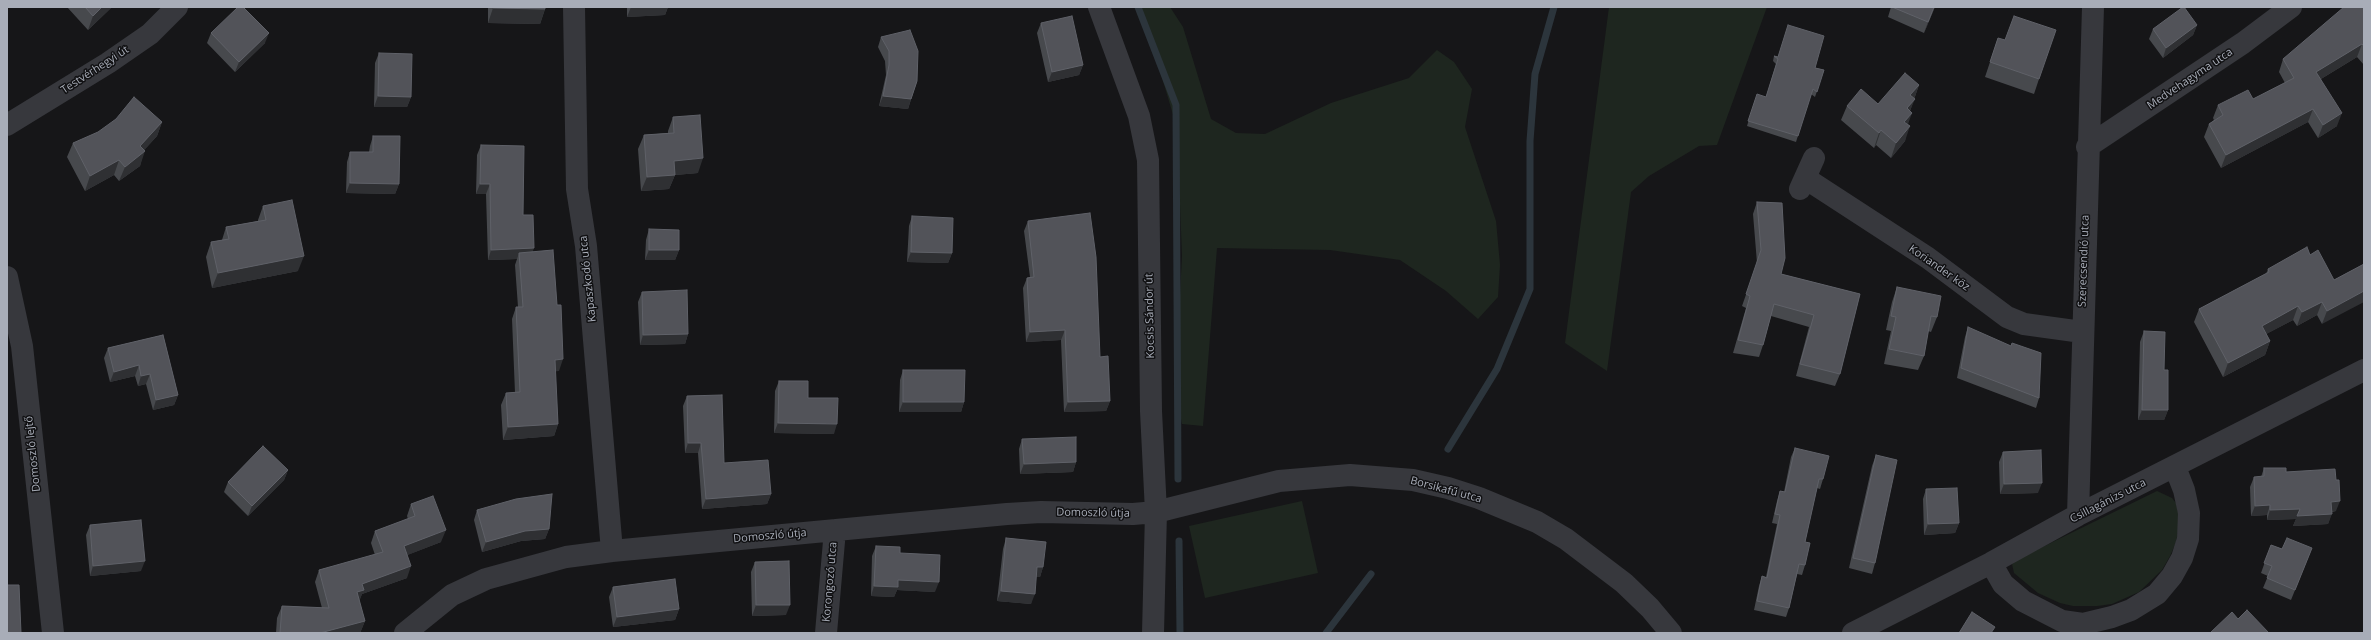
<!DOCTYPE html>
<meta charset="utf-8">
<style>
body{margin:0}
#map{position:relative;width:2371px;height:640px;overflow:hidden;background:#161618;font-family:"Open Sans",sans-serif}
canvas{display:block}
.frame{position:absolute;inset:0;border:8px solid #a8adb8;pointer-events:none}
</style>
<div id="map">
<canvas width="2371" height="640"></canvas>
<div class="frame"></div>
</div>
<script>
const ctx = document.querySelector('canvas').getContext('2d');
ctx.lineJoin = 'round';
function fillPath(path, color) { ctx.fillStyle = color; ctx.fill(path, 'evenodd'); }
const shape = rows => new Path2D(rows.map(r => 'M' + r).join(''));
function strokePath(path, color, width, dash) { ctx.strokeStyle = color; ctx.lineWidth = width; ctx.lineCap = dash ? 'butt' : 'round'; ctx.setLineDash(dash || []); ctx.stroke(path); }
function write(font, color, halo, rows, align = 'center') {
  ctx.font = font + ' "Open Sans",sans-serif'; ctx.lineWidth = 3; ctx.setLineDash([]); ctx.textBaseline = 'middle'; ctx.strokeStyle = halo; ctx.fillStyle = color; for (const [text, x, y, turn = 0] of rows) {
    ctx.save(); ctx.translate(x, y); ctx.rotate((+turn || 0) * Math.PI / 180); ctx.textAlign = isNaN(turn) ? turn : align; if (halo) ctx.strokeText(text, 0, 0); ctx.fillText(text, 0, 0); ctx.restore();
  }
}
fillPath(shape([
 [1141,7,1170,7,1183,27,1211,119,1236,133,1265,134,1331,103,1409,78,1437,50,1454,62,1472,89,1465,127,1496,221,1500,265,1498,297,1478,319,1446,291,1400,260,1330,250,1217,248,1203,426,1182,424,1175,391,1182,256,1177,128],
 [1609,7,1767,7,1717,145,1699,146,1649,176,1631,192,1607,371,1565,343],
 [2157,491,2172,498,2176,503,2180,521,2176,542,2170,556,2162,570,2139,592,2112,604,2097,606,2073,606,2060,603,2038,593,2014,573,2012,564,2020,558],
 [1302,501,1318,573,1205,598,1189,526]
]), '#1e261f');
strokePath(shape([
 [1138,7,1176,105,1178,479],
 [1448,449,1497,369,1530,289,1530,141,1535,74,1554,7],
 [1179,541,1180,633],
 [1326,633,1371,574]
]), '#2c353c', 7);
strokePath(shape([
 [574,7,577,189,586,246,612,551],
 [1099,7,1139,116,1148,160,1151,411,1156,512,1153,633],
 [2087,147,2243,43,2291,7],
 [1805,178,1928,258,2007,317,2024,324,2082,332],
 [1800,189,1814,158],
 [7,277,22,346,53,633],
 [2078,515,2093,7],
 [1991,563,2003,584,2023,601,2062,621,2083,624,2112,617,2131,610,2157,594,2172,576,2182,558,2188,539,2189,513,2184,490,2175,467],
 [405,633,452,595,486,579,566,557,612,551,1007,514,1041,512,1133,514,1156,512,1279,481,1350,475,1413,480,1448,488,1479,498,1537,522,1566,539,1624,583,1650,608,1671,633],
 [826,633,835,530],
 [1853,633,1991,563,2078,515,2364,370]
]), '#37383d', 22);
strokePath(shape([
 [7,125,108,63,150,34,177,7]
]), '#37383d', 22);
fillPath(shape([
 [67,7,112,7,88,30],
 [488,7,545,7,545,9,540,24,488,23],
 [627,7,668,7,665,15,627,17],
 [1891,7,1935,7,1924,33,1888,17],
 [2364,7,2364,65,2357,57,2321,79,2337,126,2318,138,2308,122,2221,168,2204,137,2209,124,2214,120,2213,118,2218,105,2253,99,2285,83,2279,72,2283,59],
 [1041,23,1083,65,1079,75,1048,82,1037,33],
 [2197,25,2193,35,2163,58,2149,39,2153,29],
 [211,33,265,43,235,72,207,43],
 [881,37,917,81,908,109,879,106,886,75,885,61,878,47],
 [1998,38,2039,79,2034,94,1985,77],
 [379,53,411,97,407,107,374,107,375,63],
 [1774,56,1824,70,1815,97,1811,94,1796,142,1747,126,1755,100,1766,97,1776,64,1773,61],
 [1919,85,1910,111,1905,141,1891,158,1876,145,1874,148,1841,120,1847,106,1878,104],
 [673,117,698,173,675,175,669,189,641,191,638,149,644,135,668,133,668,131],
 [162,122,157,136,144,150,140,166,119,181,114,175,85,191,67,157,73,143],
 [373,136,399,184,395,194,346,193,347,162,350,152,369,152,370,146],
 [481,145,523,215,533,252,559,371,555,371,558,424,554,436,503,440,501,405,506,393,515,393,512,319,516,307,518,307,515,265,517,259,488,260,486,194,476,194,477,155],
 [1757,202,1781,274,1860,294,1840,374,1835,386,1796,376,1809,327,1771,316,1763,345,1759,357,1733,353,1746,308,1742,306,1757,263,1753,214],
 [263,206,298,271,212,288,206,257,211,242,222,240,226,227,258,221,258,220],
 [912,216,952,253,948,263,907,262,909,226],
 [1028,221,1100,357,1110,401,1106,411,1064,412,1061,340,1026,342,1023,288,1027,278,1030,277,1024,231],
 [649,229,679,250,675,260,645,260,646,240],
 [2310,255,2334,280,2364,264,2322,324,2317,315,2297,326,2293,320,2266,334,2270,341,2265,355,2223,377,2194,322,2199,309,2266,274,2268,269],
 [1897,287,1937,317,1931,332,1928,331,1924,356,1918,370,1884,364,1891,331,1886,330,1892,302],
 [642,292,688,334,685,344,640,345,638,302],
 [1968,327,2039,398,2036,408,1957,378,1965,337],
 [2144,331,2164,370,2168,410,2164,420,2138,420,2140,342],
 [163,335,178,395,174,405,153,410,146,384,138,386,135,376,110,382,104,358,108,348],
 [903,370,964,402,961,412,899,412,900,380],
 [779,381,808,398,834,434,774,433,775,391],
 [687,396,724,463,771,494,767,504,702,509,698,453,685,453,683,406],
 [1022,439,1076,462,1073,472,1020,474,1019,449],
 [1795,448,1823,479,1820,489,1817,488,1805,542,1805,565,1802,575,1797,574,1789,608,1786,617,1754,610,1759,586,1762,576,1766,577,1777,524,1772,523,1777,501,1780,491,1784,492,1791,457],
 [2003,452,2038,493,2000,494,1999,462],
 [1876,455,1875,563,1872,574,1849,568,1872,466],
 [2264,468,2286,472,2336,511,2332,512,2328,524,2293,526,2296,519,2267,520,2267,515,2251,516,2250,487,2254,477,2261,477],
 [288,470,284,480,248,516,224,492,228,482],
 [1926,489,1959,523,1955,533,1924,535,1923,499],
 [411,504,441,542,407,555,407,578,362,594,359,601,365,621,360,633,276,633,277,618,282,606,322,608,315,582,319,570,375,555,371,543,375,531,408,519,407,516],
 [477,510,549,529,545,539,521,541,482,552,474,520],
 [90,525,141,571,90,576,86,535],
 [1006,538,1043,567,1040,577,1036,577,1031,604,997,601,1003,549],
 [2271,545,2282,549,2312,548,2291,600,2263,588,2268,576,2261,573],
 [876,546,900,553,935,592,897,590,894,597,871,596,872,556],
 [755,562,786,615,752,616,751,572],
 [613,587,679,609,675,620,613,627,609,597]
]), '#47494d');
fillPath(shape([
 [102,7,112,7,88,30,93,16],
 [631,7,668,7,665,15,627,17],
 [1934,7,1935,7,1924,33,1928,22],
 [2199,7,2220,7,2220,8],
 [493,8,545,9,540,24,488,23],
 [2197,25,2193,35,2163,58,2166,48],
 [269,33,265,43,235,72,239,62],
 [2362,44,2357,57,2311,85,2316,72],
 [1083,65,1079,75,1048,82,1052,72],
 [1919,85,1914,99,1910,95],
 [378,96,411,97,407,107,374,107],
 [883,96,911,99,908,109,879,106],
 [1915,99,1909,113,1907,108],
 [2313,109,2308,122,2221,168,2226,155],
 [1912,113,1907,127,1904,122],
 [2342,113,2337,126,2318,138,2323,125],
 [162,122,157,136,139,156,145,151,140,166,119,181,125,167,140,146],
 [1910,126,1905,141,1891,158,1896,143],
 [1881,130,1876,145,1874,148,1879,133],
 [703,158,698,173,675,175,669,189,641,191,647,177,674,161],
 [119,160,114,175,85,191,90,176],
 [350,183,399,184,395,194,346,193],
 [480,184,490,184,486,194,476,194],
 [534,248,530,259,519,253,517,259,488,260,491,250],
 [649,250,679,250,675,260,645,260],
 [911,252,952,253,948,263,907,262],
 [304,256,298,271,212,288,218,273],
 [2364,291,2364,302,2322,324,2327,311],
 [2322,302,2317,315,2297,326,2302,312],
 [2298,306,2293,320,2257,339,2262,326],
 [1065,330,1061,340,1026,342,1030,332],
 [688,334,685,344,640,345,643,335],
 [2270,341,2265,355,2223,377,2228,363],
 [563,359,559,371,550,372,555,360],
 [139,365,135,376,110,382,114,372],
 [150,374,146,384,138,386,141,376],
 [178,395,174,405,153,410,156,400],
 [1110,401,1106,411,1064,412,1068,402],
 [903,402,964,402,961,412,899,412],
 [2142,410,2168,410,2164,420,2138,420],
 [778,423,837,424,834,434,774,433],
 [558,424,554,436,503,440,508,427],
 [688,443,701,443,698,453,685,453],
 [1076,462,1073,472,1020,474,1024,464],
 [288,470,284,480,248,516,252,506],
 [2042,483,2038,493,2000,494,2004,484],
 [771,494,767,504,702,509,706,499],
 [2340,501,2336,511,2327,512,2331,502],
 [2270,505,2267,515,2251,516,2255,506],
 [2300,509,2332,514,2328,524,2293,526,2296,519,2267,520,2270,510],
 [1959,523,1955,533,1924,535,1928,524],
 [549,529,545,539,521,541,482,552,486,542,525,531],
 [446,530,441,542,400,558,404,546],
 [145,561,141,571,90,576,93,566],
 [411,566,407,578,362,594,359,602,357,592,362,584],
 [1037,567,1043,567,1040,577,1034,577],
 [898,580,939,582,935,592,897,590,894,597,871,596,874,586],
 [1001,591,1035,594,1031,604,997,601],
 [756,605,790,605,786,615,752,616],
 [679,609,675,620,613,627,617,617],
 [365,621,360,633,320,633]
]), '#2f3033');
const building = shape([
 [85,7,102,7,93,16,85,7],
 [238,7,243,7,269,33,239,62,211,33,238,7],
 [493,7,545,7,545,9,493,8,493,7],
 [1892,7,1934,7,1928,22,1892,7],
 [2183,7,2184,7,2197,25,2166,48,2153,29,2183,7],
 [2344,7,2364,7,2364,46,2362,44,2316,72,2342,113,2323,125,2313,109,2226,155,2209,124,2223,115,2218,105,2248,90,2253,99,2294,78,2283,59,2344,7],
 [1072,16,1083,65,1052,72,1041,23,1072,16],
 [2014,16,2056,30,2039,79,1990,62,1998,38,2005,40,2014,16],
 [1788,25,1824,36,1815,68,1824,70,1817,92,1813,89,1798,136,1748,121,1757,94,1766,97,1778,59,1774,56,1778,57,1788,25],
 [910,30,918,51,917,81,911,99,883,96,889,65,889,51,881,37,910,30],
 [379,53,412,54,411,97,378,96,379,53],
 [1905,73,1919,85,1910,95,1915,99,1907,108,1912,113,1904,122,1910,126,1896,143,1881,130,1879,133,1847,106,1861,89,1878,104,1905,73],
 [134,97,162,122,140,146,145,151,125,167,119,160,90,176,73,143,98,132,116,119,134,97],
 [700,115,703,158,674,161,675,175,647,177,644,135,674,133,673,117,700,115],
 [373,136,400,136,399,184,350,183,350,152,373,152,373,136],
 [481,145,524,146,523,215,533,215,534,248,491,250,490,184,480,184,481,145],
 [292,200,304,256,218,273,211,242,229,239,226,227,266,220,263,206,292,200],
 [1757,202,1782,203,1785,258,1781,274,1860,294,1840,374,1800,364,1814,315,1774,304,1763,345,1738,340,1750,296,1746,294,1761,250,1757,202],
 [1090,213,1096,257,1100,357,1108,356,1110,401,1068,402,1065,330,1030,332,1027,278,1034,277,1028,221,1090,213],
 [912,216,953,218,952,253,911,252,912,216],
 [649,229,679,230,679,250,649,250,649,229],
 [2307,247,2310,255,2318,250,2334,280,2364,264,2364,291,2327,311,2322,302,2302,312,2298,306,2262,326,2270,341,2228,363,2199,309,2269,272,2268,269,2307,247],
 [553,250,557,305,561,305,563,359,555,360,558,424,508,427,506,393,520,392,516,307,523,307,519,253,553,250],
 [1897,287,1941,296,1937,317,1931,316,1924,356,1889,349,1896,317,1891,316,1897,287],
 [687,290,688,334,643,335,642,292,687,290],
 [1968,327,2011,346,2012,343,2041,353,2039,398,1961,368,1968,327],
 [2144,331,2165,332,2164,370,2168,370,2168,410,2142,410,2144,331],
 [163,335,178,395,156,400,150,374,141,376,139,365,114,372,108,348,163,335],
 [903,370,965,370,964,402,903,402,903,370],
 [779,381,808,381,808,398,838,398,837,424,778,423,779,381],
 [722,395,724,463,768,460,771,494,706,499,701,443,688,443,687,396,722,395],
 [1076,437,1076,462,1024,464,1022,439,1076,437],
 [263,446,288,470,252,506,228,482,263,446],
 [1795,448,1829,456,1823,479,1819,479,1805,542,1810,543,1805,565,1799,564,1789,608,1757,601,1762,576,1767,578,1780,515,1775,514,1780,491,1785,492,1795,448],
 [2041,450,2042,483,2004,484,2003,452,2041,450],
 [1876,455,1897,460,1875,563,1853,558,1876,455],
 [2264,468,2286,468,2286,472,2335,469,2336,480,2339,480,2340,501,2331,502,2332,514,2297,516,2300,509,2270,510,2270,505,2255,506,2254,477,2264,476,2264,468],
 [1957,488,1959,523,1928,524,1926,489,1957,488],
 [552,494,549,529,525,531,486,542,477,510,516,499,552,494],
 [433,496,446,530,404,546,411,566,362,584,364,590,357,592,365,621,320,633,280,633,282,606,329,608,319,570,383,552,375,531,415,516,411,504,433,496],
 [141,520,145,561,93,566,90,525,141,520],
 [1006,538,1046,542,1043,567,1037,567,1035,594,1001,591,1006,538],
 [2287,538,2312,548,2295,590,2267,578,2272,566,2264,563,2271,545,2282,549,2287,538],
 [876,546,900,547,900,553,940,555,939,582,898,580,898,587,874,586,876,546],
 [789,561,790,605,756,605,755,562,789,561],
 [675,579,679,609,617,617,613,587,675,579],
 [7,585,19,585,21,633,7,633,7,585],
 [2247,610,2269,633,2210,633,2232,612,2238,619,2247,610],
 [1972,612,1995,627,1991,633,1959,633,1972,612]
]);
fillPath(building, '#525359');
strokePath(building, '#5f6168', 1);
write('11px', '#a8adb8', '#111113', [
 ["Testvérhegyi út",95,70,-33],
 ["Medvehagyma utca",2190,79,-34],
 ["Szerecsendió utca",2084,261,-88],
 ["Koriander köz",1939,268,35],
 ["Kapaszkodó utca",588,279,-96],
 ["Kocsis Sándor út",1150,316,-91],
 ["Domoszló lejtő",33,454,-96],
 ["Borsikafű utca",1446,490,15],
 ["Csillagánizs utca",2108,501,-27],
 ["Domoszló útja",1093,513,1],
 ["Domoszló útja",770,536,-5],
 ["Korongozó utca",830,582,-85]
]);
</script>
